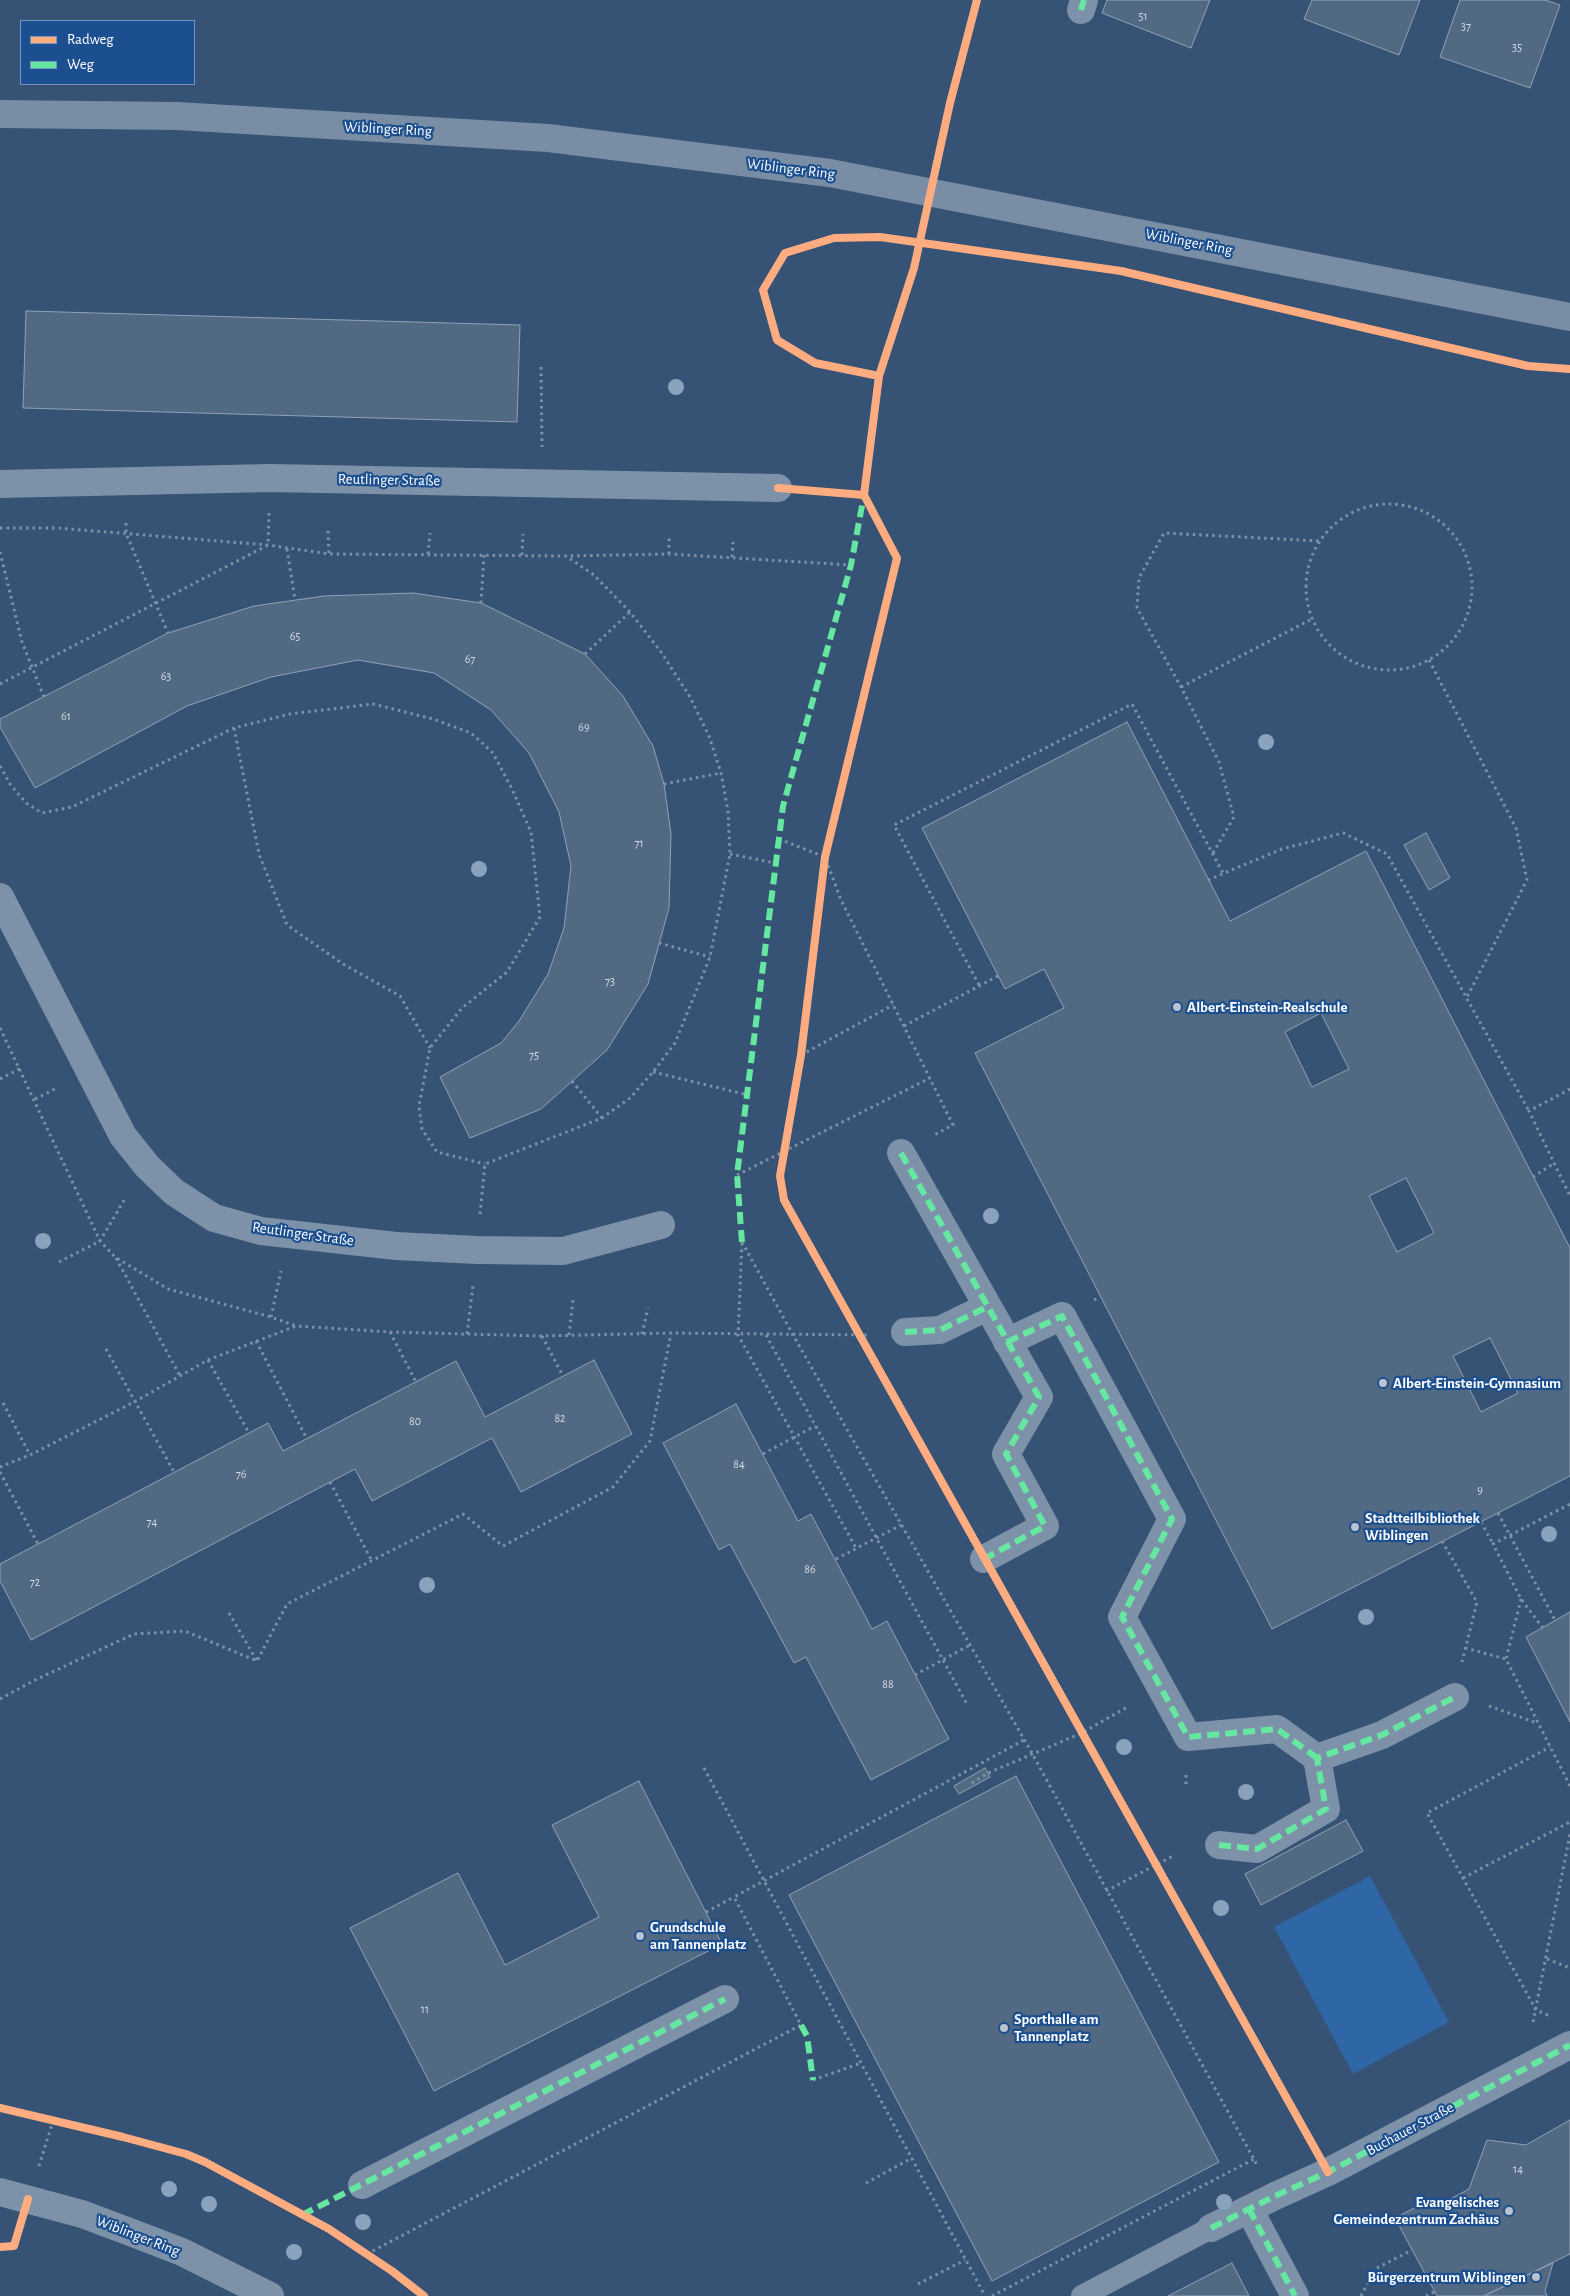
<!DOCTYPE html>
<meta charset="utf-8">
<style>
body{margin:0}
#map{position:relative;width:1570px;height:2296px;overflow:hidden;background:#365274;font-family:"Alegreya Sans",sans-serif}
canvas{display:block}
.legend{position:absolute;left:20px;top:20px;width:175px;height:65px;box-sizing:border-box;background:#1b4f8f;border:1px solid #7695bc;margin:0;padding:6px 9px;list-style:none;font-size:15px;color:#fff}
.legend li{display:flex;align-items:center;gap:10px;height:25px}
.legend b{width:25px;border:1px solid #7695bc}
</style>
<div id="map">
<canvas width="1570" height="2296"></canvas>
<ul class="legend">
<li><b style="height:6px;background:#ffac80"></b>Radweg</li>
<li><b style="height:6px;background:#66e7a1"></b>Weg</li>
</ul>
</div>
<script>
const ctx = document.querySelector('canvas').getContext('2d');
ctx.lineJoin = 'round';
function fillPath(path, color) { ctx.fillStyle = color; ctx.fill(path, 'evenodd'); }
const shape = rows => new Path2D(rows.map(r => 'M' + r).join(''));
function strokePath(path, color, width, dash) { ctx.strokeStyle = color; ctx.lineWidth = width; ctx.lineCap = dash ? 'butt' : 'round'; ctx.setLineDash(dash || []); ctx.stroke(path); }
function write(font, color, halo, rows, align = 'center') {
  ctx.font = font + ' "Alegreya Sans",sans-serif'; ctx.lineWidth = 4.5; ctx.setLineDash([]); ctx.textBaseline = 'middle'; ctx.strokeStyle = halo; ctx.fillStyle = color; for (const [text, x, y, turn = 0] of rows) {
    ctx.save(); ctx.translate(x, y); ctx.rotate((+turn || 0) * Math.PI / 180); ctx.textAlign = isNaN(turn) ? turn : align; if (halo) ctx.strokeText(text, 0, 0); ctx.fillText(text, 0, 0); ctx.restore();
  }
}
fillPath(shape([
 [1370,1876,1449,2022,1353,2074,1274,1927]
]), '#2f66a5');
const building = shape([
 [1107,0,1210,0,1191,48,1102,13,1107,0],
 [1312,0,1420,0,1399,55,1304,19,1312,0],
 [1460,0,1545,0,1560,5,1530,88,1440,57,1460,0],
 [26,311,520,325,517,422,23,408,26,311],
 [413,593,481,603,585,654,623,696,653,746,664,784,671,834,669,908,648,984,607,1050,541,1109,470,1138,440,1077,501,1043,519,1021,548,974,564,928,571,866,559,812,529,753,491,710,434,673,358,660,271,677,187,706,35,788,0,727,0,719,168,633,254,606,324,596,413,593],
 [1127,722,1230,921,1366,851,1570,1248,1570,1476,1272,1629,975,1053,1064,1008,1044,969,1005,989,922,828,1127,722],
 [1321,1013,1349,1069,1312,1087,1285,1032,1321,1013],
 [1406,1178,1434,1233,1397,1252,1369,1196,1406,1178],
 [1490,1338,1518,1393,1481,1412,1453,1356,1490,1338],
 [1426,833,1450,878,1429,890,1404,845,1426,833],
 [594,1360,632,1434,521,1492,492,1438,372,1501,355,1469,31,1640,0,1581,0,1564,268,1423,283,1451,456,1361,485,1417,594,1360],
 [736,1404,798,1521,811,1514,872,1629,887,1621,949,1739,871,1780,806,1657,794,1663,730,1544,719,1550,663,1443,736,1404],
 [1570,1612,1570,1722,1526,1637,1570,1612],
 [985,1768,990,1777,959,1794,954,1786,985,1768],
 [1016,1776,1219,2162,992,2281,789,1895,1016,1776],
 [639,1781,722,1944,434,2091,350,1928,458,1873,505,1965,599,1917,552,1825,639,1781],
 [1346,1820,1363,1851,1261,1905,1245,1874,1346,1820],
 [1570,2120,1570,2254,1484,2296,1437,2296,1395,2218,1426,2202,1439,2205,1469,2189,1487,2140,1526,2145,1570,2120],
 [1232,2263,1249,2296,1168,2296,1232,2263],
 [1553,2263,1545,2291,1547,2296,1484,2296,1553,2263]
]);
fillPath(building, '#526984');
strokePath(building, '#92a2b6', 1);
strokePath(shape([
 [541,367,542,447],
 '1306 587a83 83 0 1 1 166 0a83 83 0 1 1-166 0Z',
 [126,523,126,533,168,633],
 [0,528,57,528,268,545,329,554,566,556,669,554,851,565],
 [328,531,329,554],
 [287,549,295,600],
 [0,552,22,642,44,697],
 [428,554,430,533],
 [669,554,669,538],
 [522,555,523,534],
 [732,557,733,542],
 [481,603,484,555],
 [585,654,630,612],
 [1429,660,1516,828,1527,880,1466,999],
 [0,684,268,545,269,513],
 [1181,687,1312,619],
 [234,728,259,854,287,925,343,964,400,996,430,1048],
 [0,766,10,784,26,803,42,813,72,807,234,728,290,714,373,704,433,719,471,733,493,753,512,789,531,832,540,917,507,972,462,1008,430,1048,419,1106,422,1129,437,1152,485,1164],
 [664,784,721,773],
 [779,839,825,857,841,900,953,1125,932,1136],
 [1213,853,1234,817,1219,762,1181,687,1137,608,1139,578,1164,533,1320,541],
 [730,854,775,863],
 [1208,880,1282,849,1343,833,1387,854,1529,1111],
 [659,943,710,957],
 [979,985,894,825,1132,704,1223,873],
 [904,1026,998,976],
 [0,1028,100,1241,115,1257,168,1289,271,1317,296,1326],
 [801,1055,893,1005],
 [653,1072,748,1095],
 [0,1079,21,1068],
 [572,1081,602,1118],
 [1570,1089,1529,1111,1570,1196],
 [35,1099,55,1089],
 [737,1175,930,1078],
 [1533,1177,1553,1164],
 [480,1214,485,1164,602,1118,630,1098,653,1072,675,1043,710,957,730,854,728,811,721,773,709,736,690,697,661,652,630,612,594,575,566,556],
 [742,1242,793,1335,1033,1755,1257,2165],
 [742,1243,738,1335,856,1548],
 [116,1258,180,1376],
 [59,1262,100,1241,126,1197],
 [1094,1300,1100,1297],
 [271,1317,281,1271],
 [390,1332,416,1382],
 [467,1334,473,1285],
 [642,1334,648,1308],
 [569,1335,573,1300],
 [766,1335,968,1706],
 [542,1336,563,1376],
 [256,1341,307,1439],
 [106,1349,174,1472],
 [208,1360,249,1433],
 [3,1403,30,1455],
 [763,1454,815,1426],
 [0,1467,30,1455,136,1401,208,1360,296,1326,390,1332,542,1336,671,1333,869,1335],
 [0,1472,38,1544],
 [330,1482,372,1561],
 [1498,1513,1555,1620],
 [1481,1522,1493,1544],
 [1442,1541,1477,1602,1462,1662],
 [836,1559,901,1525],
 [1521,1599,1506,1659,1570,1786],
 [229,1613,257,1661],
 [1543,1628,1521,1599,1493,1544,1570,1504],
 [1465,1648,1506,1659],
 [915,1675,970,1645],
 [0,1699,35,1680,134,1634,185,1631,257,1661,287,1604,463,1514,503,1546,613,1487,650,1441,671,1333],
 [1489,1706,1537,1723],
 [704,1768,985,2296],
 [972,1783,988,1773,1082,1733,1129,1706],
 [1186,1784,1186,1772],
 [1463,1878,1570,1822],
 [1106,1891,1173,1856],
 [706,1912,734,1897],
 [1547,1959,1570,1968],
 [1548,2015,1536,2010,1427,1813,1550,1747],
 [1533,2022,1570,1834],
 [813,2080,861,2063],
 [39,2166,53,2121],
 [866,2183,912,2158],
 [367,2254,801,2025,734,1897,1024,1740],
 [918,2284,965,2260],
 [992,2296,1254,2159],
 [1361,2296,1375,2269,1412,2250],
 [1426,2296,1434,2292]
]), '#7d92a8', 3, [2.5, 4]);
strokePath(shape([
 [1082,2296,1211,2228]
]), '#7d92a8', 22);
strokePath(shape([
 [901,1153,1039,1397,1006,1454,1045,1526,984,1559],
 [905,1332,940,1330,987,1307],
 [1007,1342,1062,1316,1172,1519,1122,1617,1188,1737,1277,1729,1317,1758],
 [1219,1845,1257,1849,1326,1809,1317,1758,1382,1735,1455,1697],
 [362,2185,725,1999],
 [1249,2209,1295,2296],
 [1211,2228,1275,2196,1328,2172,1570,2045]
]), '#7d92a8', 28);
strokePath(shape([
 [1081,10,1084,0],
 [0,484,270,478,778,488],
 [0,897,123,1136,147,1166,174,1192,214,1218,261,1231,396,1246,477,1250,563,1251,661,1225]
]), '#7d92a8', 28);
strokePath(shape([
 [0,2192,82,2214,130,2232,182,2252,270,2296]
]), '#7d92a8', 28);
strokePath(shape([
 [0,114,177,116,548,138,830,173,1570,317]
]), '#798da4', 28);
strokePath(shape([
 [1081,10,1084,0],
 [901,1153,1039,1397,1006,1454,1045,1526,984,1559],
 [742,1242,737,1175,783,806,851,565,864,495],
 [905,1332,940,1330,987,1307],
 [1007,1342,1062,1316,1172,1519,1122,1617,1188,1737,1277,1729,1317,1758],
 [1219,1845,1257,1849,1326,1809,1317,1758,1382,1735,1455,1697],
 [801,2025,807,2036,813,2080],
 [1249,2209,1295,2296],
 [302,2215,725,1999],
 [1211,2228,1275,2196,1328,2172,1570,2045]
]), '#66e7a1', 6, [12, 6]);
strokePath(shape([
 [977,0,950,103,914,268,879,376,864,495,897,558,825,857,801,1055,780,1176,784,1200,1328,2172],
 [879,376,815,363,777,340,763,290,785,253,834,238,880,237,1121,271,1528,366,1570,369],
 [778,488,864,495],
 [0,2108,123,2137,186,2154,205,2162,329,2229,392,2271,424,2296],
 [0,2247,14,2246,28,2199]
]), '#ffac80', 8);
ctx.fillStyle = '#8aa2be';
for (const [x, y] of [
 [676,387],
 [1266,742],
 [479,869],
 [991,1216],
 [43,1241],
 [1549,1534],
 [427,1585],
 [1366,1617],
 [1124,1747],
 [1246,1792],
 [1221,1908],
 [169,2189],
 [1224,2202],
 [209,2204],
 [363,2222],
 [294,2252]
]) { ctx.beginPath(); ctx.arc(x, y, 8, 0, 2 * Math.PI); ctx.fill(); }
for (const [x, y, r, color] of [
 [1177,1007,5,"#b9c2ce"],
 [1383,1383,5,"#b9c2ce"],
 [1355,1527,5,"#b9c2ce"],
 [640,1936,5,"#b9c2ce"],
 [1004,2028,5,"#b9c2ce"],
 [1509,2211,5,"#b9c2ce"],
 [1536,2277,5,"#b9c2ce"]
]) { const dot = new Path2D(); dot.arc(x, y, r, 0, 2 * Math.PI); ctx.fillStyle = color; ctx.fill(dot); strokePath(dot, '#1b4f8f', 2); }
write('12px', '#d4dae0', null, [
 ["51",1143,16],
 ["37",1466,26],
 ["35",1517,47],
 ["65",295,636],
 ["67",470,659],
 ["63",166,676],
 ["61",66,716],
 ["69",584,727],
 ["71",639,843],
 ["73",610,981],
 ["75",534,1055],
 ["82",560,1418],
 ["80",415,1421],
 ["84",739,1464],
 ["76",241,1474],
 ["9",1480,1490],
 ["74",152,1522],
 ["86",810,1569],
 ["72",35,1582],
 ["88",888,1684],
 ["11",425,2009],
 ["14",1518,2169]
]);
write('15px', '#fff', '#1b4f8f', [
 ["Wiblinger Ring",388,129,3],
 ["Wiblinger Ring",791,169,7],
 ["Wiblinger Ring",1189,242,11],
 ["Reutlinger Straße",389,480,1],
 ["Reutlinger Straße",303,1234,8],
 ["Buchauer Straße",1410,2129,-28],
 ["Wiblinger Ring",138,2236,21]
]);
write('bold 15px', '#fff', '#1b4f8f', [
 ["Albert-Einstein-Realschule",1187,1007],
 ["Albert-Einstein-Gymnasium",1393,1383],
 ["Stadtteilbibliothek",1365,1518],
 ["Wiblingen",1365,1535],
 ["Grundschule",650,1927],
 ["am Tannenplatz",650,1944],
 ["Sporthalle am",1014,2019],
 ["Tannenplatz",1014,2036],
 ["Evangelisches",1499,2202,"right"],
 ["Gemeindezentrum Zachäus",1499,2219,"right"],
 ["Bürgerzentrum Wiblingen",1526,2277,"right"]
], 'left');
</script>
